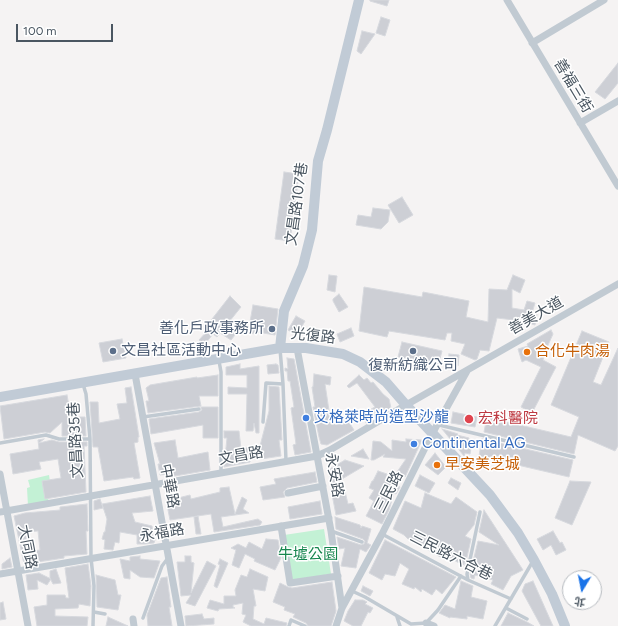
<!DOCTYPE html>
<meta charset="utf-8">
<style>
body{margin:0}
#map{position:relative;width:618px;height:626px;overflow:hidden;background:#f5f3f3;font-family:Figtree,"Noto Sans TC",sans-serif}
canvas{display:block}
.north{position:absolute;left:562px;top:570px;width:40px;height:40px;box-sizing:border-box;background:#fff;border:1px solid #b7bbc0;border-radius:50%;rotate:190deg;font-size:11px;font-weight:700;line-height:16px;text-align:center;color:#4a5661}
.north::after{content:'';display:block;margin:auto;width:14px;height:18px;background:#1a73e8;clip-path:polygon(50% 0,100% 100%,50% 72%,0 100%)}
.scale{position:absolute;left:16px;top:24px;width:97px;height:18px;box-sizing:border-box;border:2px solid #4a5661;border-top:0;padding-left:5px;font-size:12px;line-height:14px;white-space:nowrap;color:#4a5661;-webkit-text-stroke:3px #fff;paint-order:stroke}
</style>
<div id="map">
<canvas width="618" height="626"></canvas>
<div class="north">北</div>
<div class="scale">100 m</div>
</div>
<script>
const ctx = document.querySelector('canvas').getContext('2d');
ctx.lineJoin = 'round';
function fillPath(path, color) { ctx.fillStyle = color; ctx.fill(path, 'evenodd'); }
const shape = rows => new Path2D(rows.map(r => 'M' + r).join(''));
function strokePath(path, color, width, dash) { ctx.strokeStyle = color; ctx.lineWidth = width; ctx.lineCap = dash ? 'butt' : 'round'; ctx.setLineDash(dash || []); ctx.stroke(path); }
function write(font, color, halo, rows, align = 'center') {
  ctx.font = font + ' Figtree,"Noto Sans TC",sans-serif'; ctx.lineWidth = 3; ctx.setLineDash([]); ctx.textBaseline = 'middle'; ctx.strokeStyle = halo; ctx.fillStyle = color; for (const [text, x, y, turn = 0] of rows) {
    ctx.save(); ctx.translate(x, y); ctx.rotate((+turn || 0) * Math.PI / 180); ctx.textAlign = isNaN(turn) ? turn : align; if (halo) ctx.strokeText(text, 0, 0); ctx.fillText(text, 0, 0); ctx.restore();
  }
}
fillPath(shape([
 [49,475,50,482,44,484,49,502,28,506,27,488,30,487,28,480],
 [324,529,331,574,291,580,284,535]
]), '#c3f1d5');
const building = shape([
 [370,0,389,0,387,6,370,1,370,0],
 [381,17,390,20,385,36,376,33,381,17],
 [362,31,375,34,361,54,357,51,362,31],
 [618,63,618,83,605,99,595,92,618,63],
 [284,172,299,174,290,241,275,239,284,172],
 [402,197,413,215,399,223,388,205,402,197],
 [373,208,390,210,388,222,381,229,356,225,358,215,371,217,373,208],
 [329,275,337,276,335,292,327,290,329,275],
 [513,275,525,280,520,293,512,289,512,308,524,310,527,301,535,303,532,313,537,314,535,325,528,323,528,321,515,317,514,320,497,318,489,351,480,350,477,359,475,360,461,354,465,344,451,341,452,333,447,333,445,340,389,331,387,337,359,331,364,287,422,297,423,292,469,301,466,317,488,322,489,289,507,290,513,275],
 [339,294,348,307,339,312,333,301,333,299,339,294],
 [230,296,241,307,229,322,239,330,231,340,220,333,217,337,213,334,205,344,199,340,208,330,205,328,230,296],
 [253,305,278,309,275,335,257,332,257,334,248,333,253,305],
 [296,316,305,321,297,335,288,330,296,316],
 [351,328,354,336,340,342,337,334,351,328],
 [551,330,553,334,544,354,545,354,543,360,556,367,532,413,521,407,541,367,526,360,522,362,518,349,528,346,527,344,551,330],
 [582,331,609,342,593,382,601,385,618,348,618,446,615,451,578,435,574,454,484,432,487,416,494,418,494,419,571,437,579,417,551,405,582,331],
 [122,339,126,358,103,362,99,343,122,339],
 [402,342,442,351,438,366,398,357,402,342],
 [449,354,459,355,458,366,448,364,449,354],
 [287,358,294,359,311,452,295,455,293,445,296,444,291,408,294,407,290,381,288,381,287,371,285,371,285,368,288,369,287,358],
 [240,364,240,369,259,366,259,433,256,433,254,423,253,431,246,431,247,394,228,394,228,387,247,388,247,375,226,375,226,367,240,364],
 [276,364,278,365,279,373,268,374,267,365,276,364],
 [314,374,331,377,330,385,325,384,331,424,345,416,354,430,327,445,321,444,319,437,313,407,315,407,312,387,313,387,314,374],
 [218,375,218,396,199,396,201,406,148,413,146,401,149,401,146,388,150,385,197,377,197,378,218,375],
 [359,375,364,380,367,378,371,383,373,382,383,394,389,399,391,408,366,423,362,414,375,407,357,383,349,388,347,386,359,375],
 [269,386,279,387,282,440,279,440,281,456,261,459,259,450,269,411,269,386],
 [131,387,139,437,138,437,138,442,134,443,140,478,134,479,133,477,104,481,98,447,93,447,90,402,98,402,99,423,120,419,117,404,127,403,125,388,131,387],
 [67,395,71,417,85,417,86,436,62,436,62,422,50,433,45,432,4,439,0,406,67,395],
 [201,407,218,407,218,438,203,438,203,425,151,434,149,419,199,412,202,410,201,407],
 [453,412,477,417,475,427,451,423,453,412],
 [442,429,458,434,457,435,469,438,468,441,472,442,470,454,465,453,464,456,442,429],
 [224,431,239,431,241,449,251,447,250,462,224,467,227,438,224,438,224,431],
 [44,439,39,443,52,440,59,442,87,442,87,446,84,446,86,492,45,499,42,481,61,478,58,459,39,462,41,469,13,474,10,454,39,449,38,440,44,439],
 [406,439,422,440,405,477,397,472,406,459,383,457,385,454,374,460,371,460,373,441,381,442,392,451,392,440,406,442,406,439],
 [482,439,573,460,569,477,479,456,482,439],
 [175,440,178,458,208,452,210,470,169,477,169,474,160,475,158,464,160,464,154,443,175,440],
 [363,449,369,459,351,456,363,449],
 [435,453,446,467,438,475,425,465,435,453],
 [345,460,364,466,342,479,348,504,353,503,356,511,336,515,331,489,333,488,328,470,345,460],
 [378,471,387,474,385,480,400,487,396,494,394,493,389,510,382,524,366,516,374,501,369,498,374,490,369,488,372,481,373,481,378,471],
 [315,472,317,482,287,488,283,492,285,497,263,500,260,487,276,484,274,479,315,472],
 [420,475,435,483,429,493,415,486,420,475],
 [451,478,461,483,458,490,448,483,451,478],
 [570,481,591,482,572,525,555,518,570,481],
 [229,487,235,514,242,497,247,500,243,509,249,513,221,517,223,527,258,519,262,522,260,525,214,532,211,514,170,520,167,505,179,504,178,498,190,495,191,499,220,492,220,488,229,487],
 [425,493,451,504,456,497,477,512,474,525,465,536,471,539,465,566,465,562,463,565,446,556,444,559,408,539,404,535,393,529,405,501,421,508,425,493],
 [150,496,153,511,132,513,135,522,152,526,153,537,156,537,154,543,144,544,137,544,137,535,120,532,119,543,115,542,113,550,104,549,105,540,102,539,104,532,105,532,107,519,102,504,150,496],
 [100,499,103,508,94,510,94,501,100,499],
 [320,501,322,514,290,519,288,507,320,501],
 [87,504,88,531,86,531,87,554,64,556,64,558,24,564,14,516,25,513,60,510,60,507,87,504],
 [38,531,40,550,27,552,26,532,38,531],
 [484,510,523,570,511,576,503,590,491,584,493,580,475,575,474,579,471,578,470,574,478,541,499,545,479,532,484,510],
 [198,516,201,534,196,534,194,517,198,516],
 [335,517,360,525,361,528,362,526,371,529,367,543,371,545,366,552,360,549,356,568,341,566,345,548,339,549,337,537,361,545,364,544,365,541,363,539,336,529,335,517],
 [553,531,560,543,562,542,566,550,556,555,551,545,543,550,537,539,553,531],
 [266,539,278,540,281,558,275,570,254,561,255,559,245,554,239,568,232,565,236,550,231,548,238,544,246,548,249,542,262,549,266,539],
 [385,540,456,577,442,594,436,589,432,595,422,589,421,592,415,587,414,589,402,584,409,569,400,563,395,576,385,574,382,580,369,573,385,540],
 [140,556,140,559,160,561,154,578,140,577,130,570,130,579,124,578,120,559,130,561,130,557,140,556],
 [185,556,191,556,191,562,194,563,191,593,207,561,216,566,195,606,186,603,191,595,181,596,177,562,185,562,185,556],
 [10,558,12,567,2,569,2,564,10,558],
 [220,559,228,563,217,588,214,586,220,565,218,564,220,559],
 [88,564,91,586,90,606,79,604,78,608,55,609,55,616,88,617,87,626,37,626,34,607,47,605,47,595,65,595,66,598,69,598,65,568,88,564],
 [56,569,61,583,53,584,50,578,50,571,56,569],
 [250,569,268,577,265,591,253,589,256,606,254,606,253,619,264,624,266,618,287,623,286,626,251,626,243,622,246,615,242,614,243,603,233,605,233,607,235,608,219,609,218,611,207,608,210,600,224,604,224,596,236,596,235,590,241,575,247,577,250,569],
 [39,573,51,579,47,585,37,580,38,589,28,590,26,575,39,573],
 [96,575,115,580,118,595,121,595,118,610,97,607,96,575],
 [167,577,171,607,169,607,172,626,148,626,147,615,161,578,167,577],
 [461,581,473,586,471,597,487,601,483,619,467,616,467,619,450,617,450,618,439,613,445,605,455,609,461,581],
 [533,581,553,626,541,626,522,591,525,584,533,581],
 [332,582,336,611,331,626,308,626,306,623,293,617,295,614,284,610,285,607,273,602,280,583,288,587,292,588,332,582],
 [363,586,373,591,370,596,361,591,363,586],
 [355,600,363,600,367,602,365,604,373,608,370,613,368,612,361,626,353,626,344,621,348,611,355,600],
 [3,602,6,619,0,620,0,603,3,602],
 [508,613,527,622,534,626,501,626,508,613],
 [202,614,204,619,214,618,214,624,186,626,185,616,202,614],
 [108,617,128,626,106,626,108,617]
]);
fillPath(building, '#cdcfd5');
strokePath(building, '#d7d9de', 1);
strokePath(shape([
 [280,349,283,384,286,461],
 [219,361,221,372,221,473],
 [83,384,86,394,90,439,91,558,94,586,93,626],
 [143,417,199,409],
 [263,422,266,383,283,384],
 [439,425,574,457],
 [0,443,46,435,59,439,90,439],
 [331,531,362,542],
 [382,534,468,580,511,599],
 [468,580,467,574,480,512],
 [352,591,365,597,411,624,426,623,438,610,461,576],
 [506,608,527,619],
 [94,612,105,614],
 [397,617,400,626],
 [143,618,162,566,168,558],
 [289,626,291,620,305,626],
 [495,626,533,561]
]), '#c1cad2', 3.5);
strokePath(shape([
 [507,0,618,186],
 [532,43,604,0],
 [580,123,618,101],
 [297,348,331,531,342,608],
 [135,374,181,626],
 [0,474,28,626],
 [288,493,323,486],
 [0,512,317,456,330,450,406,405,618,284],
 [281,526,290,583,338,576],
 [0,574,329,518],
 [133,619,134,626],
 [426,623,434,626],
 [336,626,342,608,382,534,432,434,467,371]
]), '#c1cad2', 7);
strokePath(shape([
 [280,348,284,311,303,266,312,230,318,161,327,130,359,0],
 [0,397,280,348,306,348,343,354,360,362,386,382,406,405,490,495,518,533,534,560,552,594,565,626]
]), '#c1cbd6', 10);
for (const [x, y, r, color] of [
 [272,329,4,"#5c6f8a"],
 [113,351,4,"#5c6f8a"],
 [413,351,4,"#5c6f8a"],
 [527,352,4,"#e8710a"],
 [306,418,4,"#3f7fe0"],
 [469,419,5,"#e0444e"],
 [414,444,4,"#3f7fe0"],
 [437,465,4,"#e8710a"]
]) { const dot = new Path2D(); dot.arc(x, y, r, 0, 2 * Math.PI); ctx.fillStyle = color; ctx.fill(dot); strokePath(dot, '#fff', 1.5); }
write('15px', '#4a5661', '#fff', [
 ["善福三街",573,86,59],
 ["文昌路107巷",297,204,-82],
 ["善美大道",536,316,-30],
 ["光復路",313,336,6],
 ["文昌路35巷",76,440,-93],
 ["文昌路",241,456,-10],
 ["永安路",334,475,80],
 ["中華路",169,486,79],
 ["三民路",389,492,-63],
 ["永福路",162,533,-10],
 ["大同路",27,547,79],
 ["三民路六合巷",451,556,27]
]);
write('15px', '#4e5e75', '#fff', [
 ["善化戶政事務所",264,329],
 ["文昌社區活動中心",121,351,"left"],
 ["復新紡織公司",413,366,"center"]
], 'right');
write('15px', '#c56008', '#fff', [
 ["合化牛肉湯",535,352],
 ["早安美芝城",445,465]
], 'left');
write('15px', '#366cbe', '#fff', [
 ["艾格萊時尚造型沙龍",314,418],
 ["Continental AG",422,444]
], 'left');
write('15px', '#be3a42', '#fff', [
 ["宏科醫院",478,419]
], 'left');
write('15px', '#17864f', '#fff', [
 ["牛墟公園",308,555]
]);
</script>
